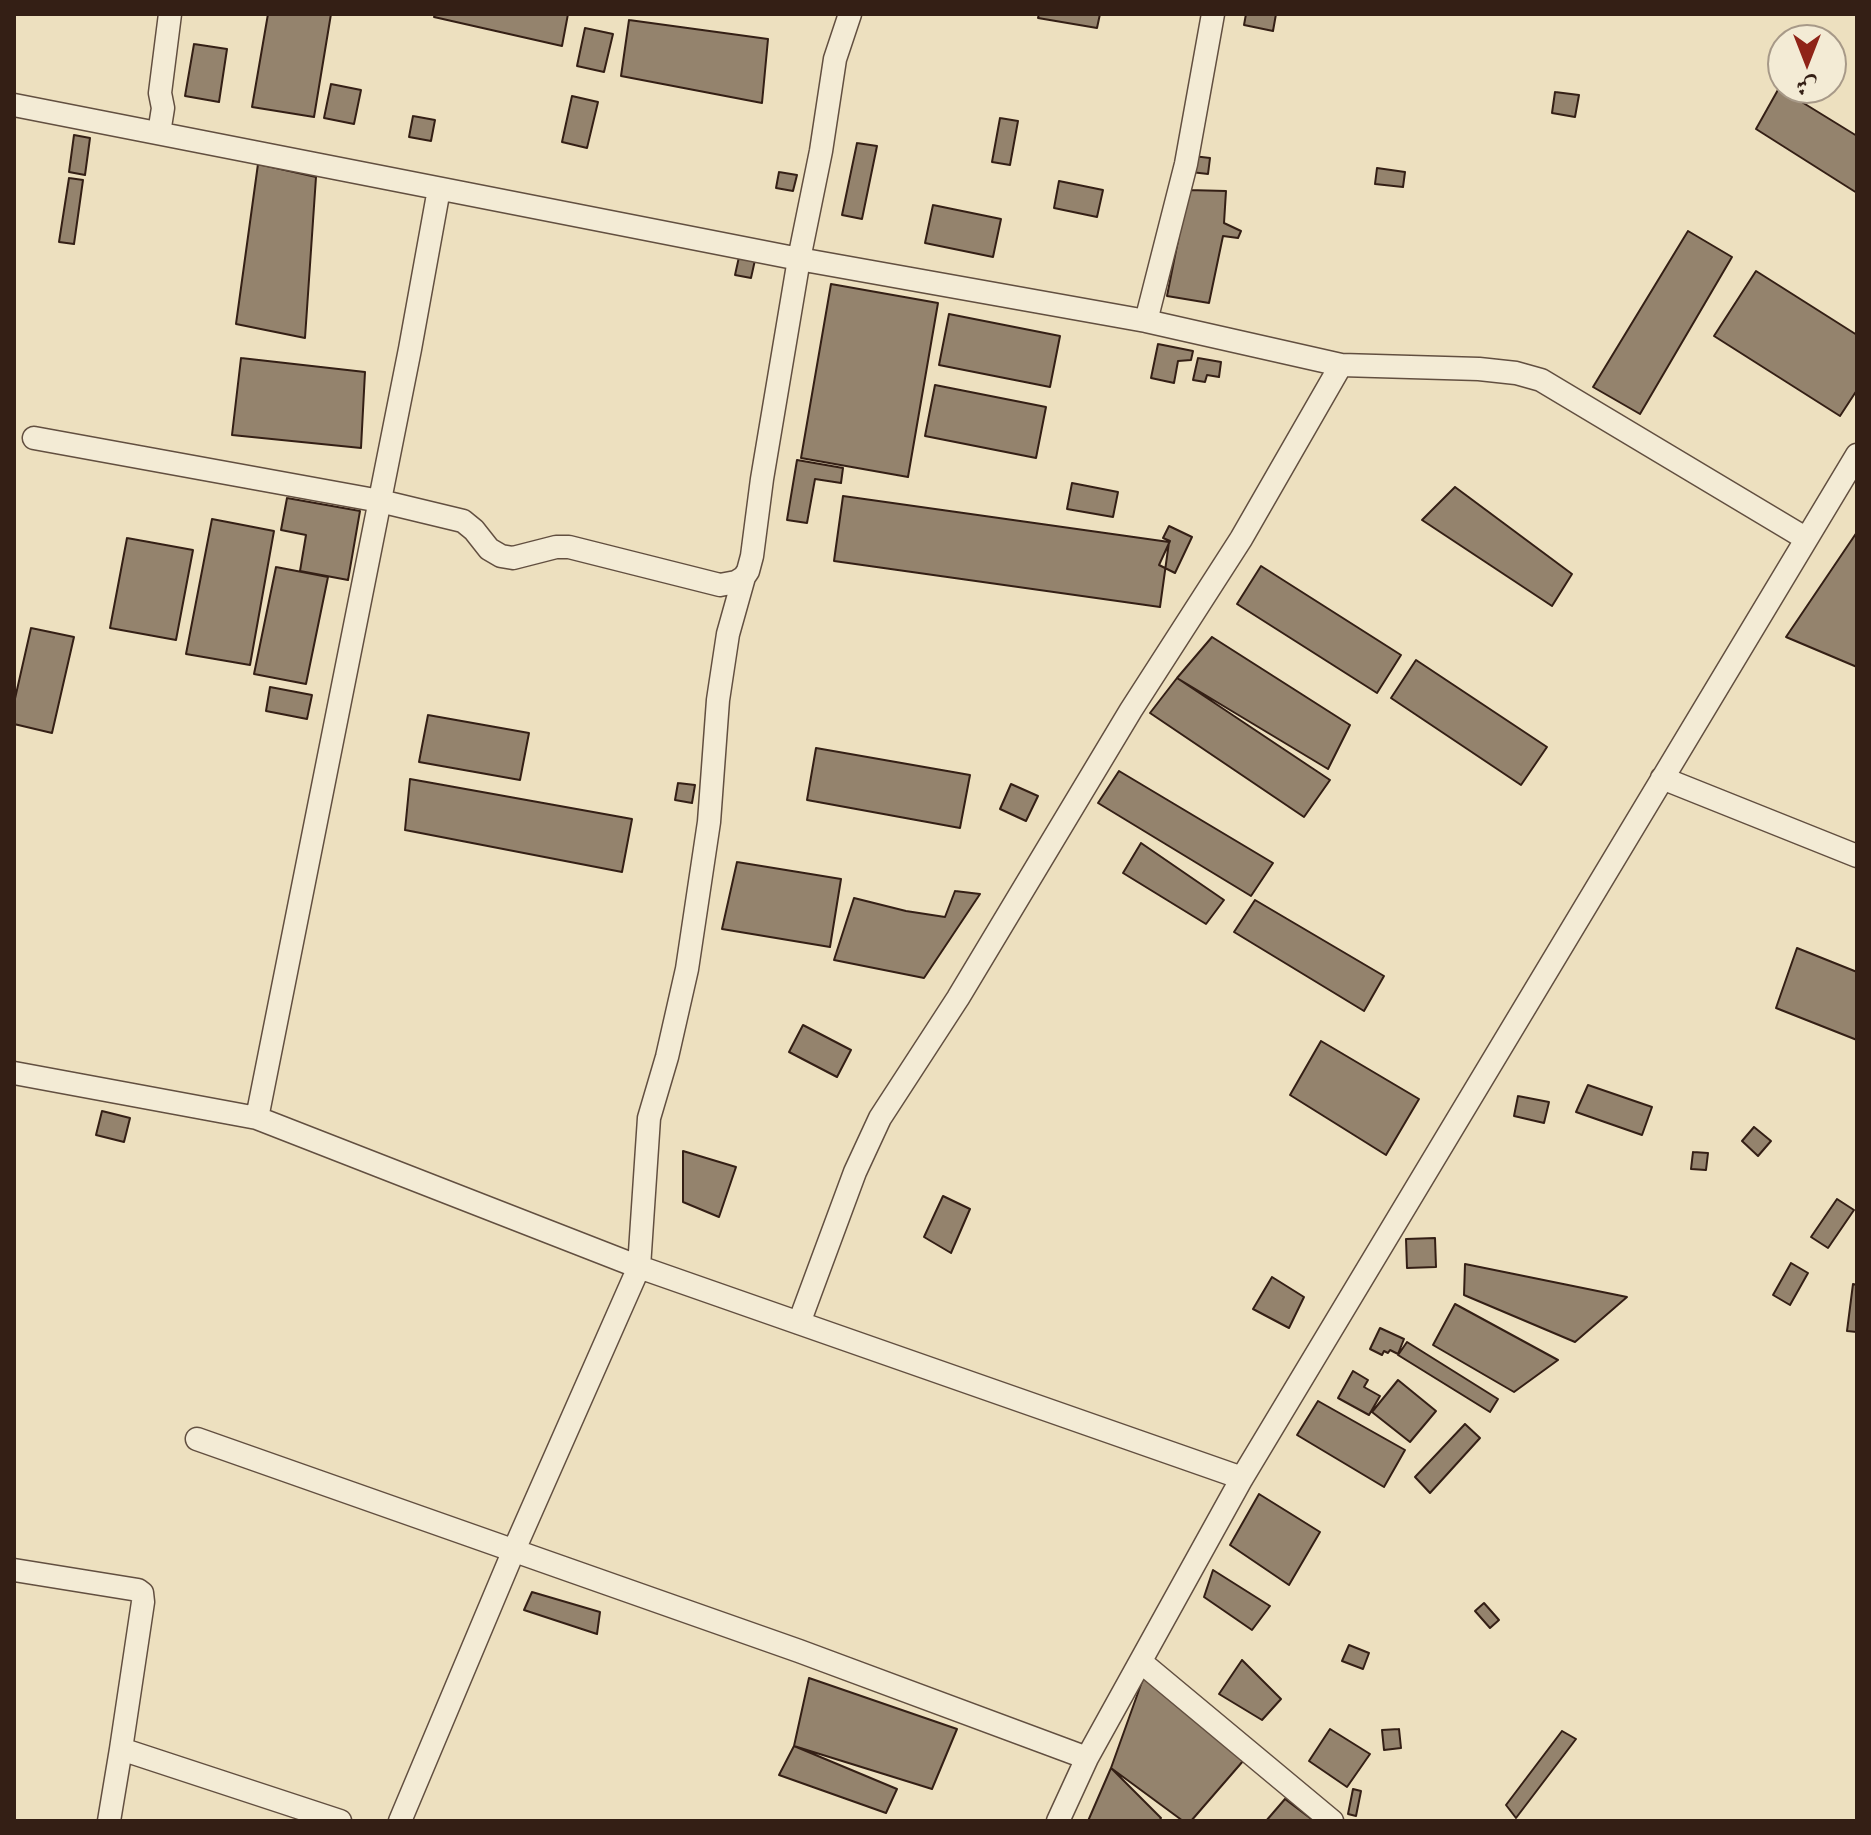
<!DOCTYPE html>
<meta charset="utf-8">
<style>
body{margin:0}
#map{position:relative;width:1871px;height:1835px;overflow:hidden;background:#ede0bf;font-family:"Libre Caslon Text",Amiri,serif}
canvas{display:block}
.frame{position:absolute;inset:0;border:16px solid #341f15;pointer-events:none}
.north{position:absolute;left:1767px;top:24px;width:80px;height:80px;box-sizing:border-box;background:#f3ebd5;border:2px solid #a79988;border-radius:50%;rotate:180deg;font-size:22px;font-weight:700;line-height:32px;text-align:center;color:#341f15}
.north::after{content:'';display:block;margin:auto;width:28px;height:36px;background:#8f2418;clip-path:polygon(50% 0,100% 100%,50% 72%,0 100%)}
</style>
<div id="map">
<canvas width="1871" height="1835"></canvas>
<div class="frame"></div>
<div class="north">ش</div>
</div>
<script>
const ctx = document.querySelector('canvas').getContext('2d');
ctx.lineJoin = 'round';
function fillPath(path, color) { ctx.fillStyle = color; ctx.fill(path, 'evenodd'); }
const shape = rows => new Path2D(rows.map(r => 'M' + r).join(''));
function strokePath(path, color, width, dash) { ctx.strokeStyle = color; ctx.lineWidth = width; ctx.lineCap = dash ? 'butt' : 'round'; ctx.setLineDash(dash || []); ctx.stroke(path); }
const building = shape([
 [268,14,331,14,314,117,252,107,268,14],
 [435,14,568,14,562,46,434,17,435,14],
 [1039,14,1100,14,1097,28,1038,18,1039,14],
 [1246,14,1276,14,1273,31,1244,25,1246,14],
 [629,20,768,39,762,103,621,76,629,20],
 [585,28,613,34,604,72,577,66,585,28],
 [194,44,227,49,219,102,185,96,194,44],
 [331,84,361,90,354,124,324,118,331,84],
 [1779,88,1857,136,1857,193,1756,129,1779,88],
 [1555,92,1579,95,1575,117,1552,113,1555,92],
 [572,96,598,102,587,148,562,142,572,96],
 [413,116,435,120,431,141,409,137,413,116],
 [1000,118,1018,121,1010,165,992,162,1000,118],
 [74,135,90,138,85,175,69,172,74,135],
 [857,143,877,146,862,219,842,215,857,143],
 [1193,156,1210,158,1208,174,1191,172,1193,156],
 [258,164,316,177,305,338,236,324,258,164],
 [1377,168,1405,172,1403,187,1375,184,1377,168],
 [779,172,797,175,793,191,776,188,779,172],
 [69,178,83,180,74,244,59,242,69,178],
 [1059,181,1103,190,1097,217,1054,208,1059,181],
 [1188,190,1226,191,1224,223,1241,231,1238,238,1223,236,1209,303,1167,296,1188,190],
 [933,205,1001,219,993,257,925,243,933,205],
 [1688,231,1732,257,1640,414,1593,387,1688,231],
 [739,257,755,260,751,278,735,275,739,257],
 [1756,271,1857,335,1857,390,1840,416,1714,336,1756,271],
 [831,284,938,303,908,477,801,458,831,284],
 [949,314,1060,336,1050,387,939,365,949,314],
 [1158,344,1193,351,1191,360,1178,361,1174,383,1151,378,1158,344],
 [241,358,365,372,361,448,232,435,241,358],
 [1198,358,1221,362,1219,377,1207,375,1205,382,1193,380,1198,358],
 [935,385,1046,407,1036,458,925,436,935,385],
 [797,460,843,468,841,483,815,479,807,523,787,520,797,460],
 [1072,483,1118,492,1113,517,1067,509,1072,483],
 [1455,487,1572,574,1552,606,1422,520,1455,487],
 [843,496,1169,542,1160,607,834,561,843,496],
 [287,498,360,511,348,580,300,571,306,535,281,530,287,498],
 [212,519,274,531,250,665,186,654,212,519],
 [1169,526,1192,537,1175,573,1159,565,1170,541,1163,538,1169,526],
 [1857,532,1857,667,1786,637,1857,532],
 [127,538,193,550,176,640,110,628,127,538],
 [1261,566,1401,655,1377,693,1237,604,1261,566],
 [276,567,328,577,306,684,254,674,276,567],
 [31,628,74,637,52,733,14,724,14,703,31,628],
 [1212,637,1350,725,1328,769,1177,678,1212,637],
 [1416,660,1547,747,1521,785,1391,698,1416,660],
 [1177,678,1330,780,1304,817,1150,713,1177,678],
 [270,687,312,695,307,719,266,711,270,687],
 [428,715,529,733,520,780,419,762,428,715],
 [816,748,970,775,960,828,807,800,816,748],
 [1119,771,1273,863,1251,896,1098,803,1119,771],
 [410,779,632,819,622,872,405,830,410,779],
 [678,783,695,785,692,803,675,800,678,783],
 [1011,784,1038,796,1026,821,1000,809,1011,784],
 [1141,843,1224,900,1206,924,1123,873,1141,843],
 [737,862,841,879,830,947,722,929,737,862],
 [955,891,980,894,924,978,834,960,854,898,906,911,945,917,955,891],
 [1255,900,1384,976,1364,1011,1234,932,1255,900],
 [1797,948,1857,972,1857,1040,1776,1008,1797,948],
 [803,1025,851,1050,837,1077,789,1052,803,1025],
 [1321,1041,1419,1099,1386,1155,1290,1095,1321,1041],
 [1588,1085,1652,1107,1642,1135,1576,1112,1588,1085],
 [1518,1096,1549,1102,1544,1123,1514,1116,1518,1096],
 [102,1111,130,1118,124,1142,96,1135,102,1111],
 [1754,1127,1771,1141,1758,1156,1742,1141,1754,1127],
 [683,1151,736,1167,719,1217,683,1202,683,1151],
 [1693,1152,1708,1153,1706,1170,1691,1169,1693,1152],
 [943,1196,970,1209,951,1253,924,1237,943,1196],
 [1837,1199,1854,1210,1828,1248,1811,1237,1837,1199],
 [1435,1238,1436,1267,1407,1268,1406,1239,1435,1238],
 [1791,1263,1808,1273,1790,1305,1773,1295,1791,1263],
 [1465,1264,1627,1297,1575,1342,1464,1295,1465,1264],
 [1272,1277,1304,1297,1289,1328,1253,1309,1272,1277],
 [1853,1284,1857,1285,1857,1332,1847,1331,1853,1284],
 [1455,1304,1558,1360,1514,1392,1433,1345,1455,1304],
 [1380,1328,1404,1339,1398,1354,1390,1350,1388,1353,1384,1351,1382,1355,1370,1349,1380,1328],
 [1407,1342,1498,1399,1490,1412,1398,1355,1407,1342],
 [1353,1371,1368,1380,1364,1387,1380,1396,1369,1415,1338,1398,1353,1371],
 [1398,1380,1436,1411,1410,1442,1372,1412,1398,1380],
 [1318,1401,1405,1450,1384,1487,1297,1435,1318,1401],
 [1465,1424,1480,1438,1430,1493,1415,1477,1465,1424],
 [1259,1494,1320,1532,1289,1585,1230,1545,1259,1494],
 [1213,1570,1270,1606,1252,1630,1204,1597,1213,1570],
 [532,1592,600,1612,597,1634,524,1610,532,1592],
 [1484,1603,1499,1620,1490,1628,1475,1611,1484,1603],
 [1349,1645,1369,1653,1363,1669,1342,1661,1349,1645],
 [1242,1660,1281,1699,1262,1720,1219,1694,1242,1660],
 [1144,1676,1250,1753,1191,1821,1183,1821,1111,1768,1144,1676],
 [809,1678,957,1729,932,1789,794,1746,809,1678],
 [1330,1729,1370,1754,1347,1787,1309,1761,1330,1729],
 [1399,1729,1401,1748,1384,1750,1382,1730,1399,1729],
 [1562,1731,1576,1739,1516,1818,1506,1805,1562,1731],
 [794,1746,897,1789,886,1813,779,1775,794,1746],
 [1111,1768,1161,1818,1159,1821,1088,1821,1111,1768],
 [1353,1789,1361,1791,1356,1816,1348,1814,1353,1789],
 [1285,1799,1314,1821,1266,1821,1285,1799]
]);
fillPath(building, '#94836d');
strokePath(building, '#341f15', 2);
const minor = shape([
 [14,105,799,259,1146,321,1341,365,1479,369,1516,373,1541,380,1805,538],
 [159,133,163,108,160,93,170,14],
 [1146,321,1186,164,1213,14],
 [34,438,380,501,463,521,474,530,489,549,501,556,513,558,556,547,569,547,720,585,736,582,744,577,748,571,752,556,762,479,799,259,821,151,835,59,850,14],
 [1662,778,1857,856],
 [14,1073,257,1118,639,1267,1242,1478],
 [257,1118,410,349,439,189],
 [799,1323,855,1172,880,1118,958,998,1131,710,1241,539,1341,365],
 [197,1439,799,1651,1087,1758],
 [14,1570,138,1590,142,1593,143,1602,121,1749],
 [1141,1662,1332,1821],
 [109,1821,121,1749,340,1821],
 [400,1821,514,1550,639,1267,649,1118,667,1057,687,969,709,822,718,700,728,634,744,577],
 [1058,1821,1087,1758,1242,1478,1857,455]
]);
strokePath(minor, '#624f40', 25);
strokePath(minor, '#f3ebd5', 22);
</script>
